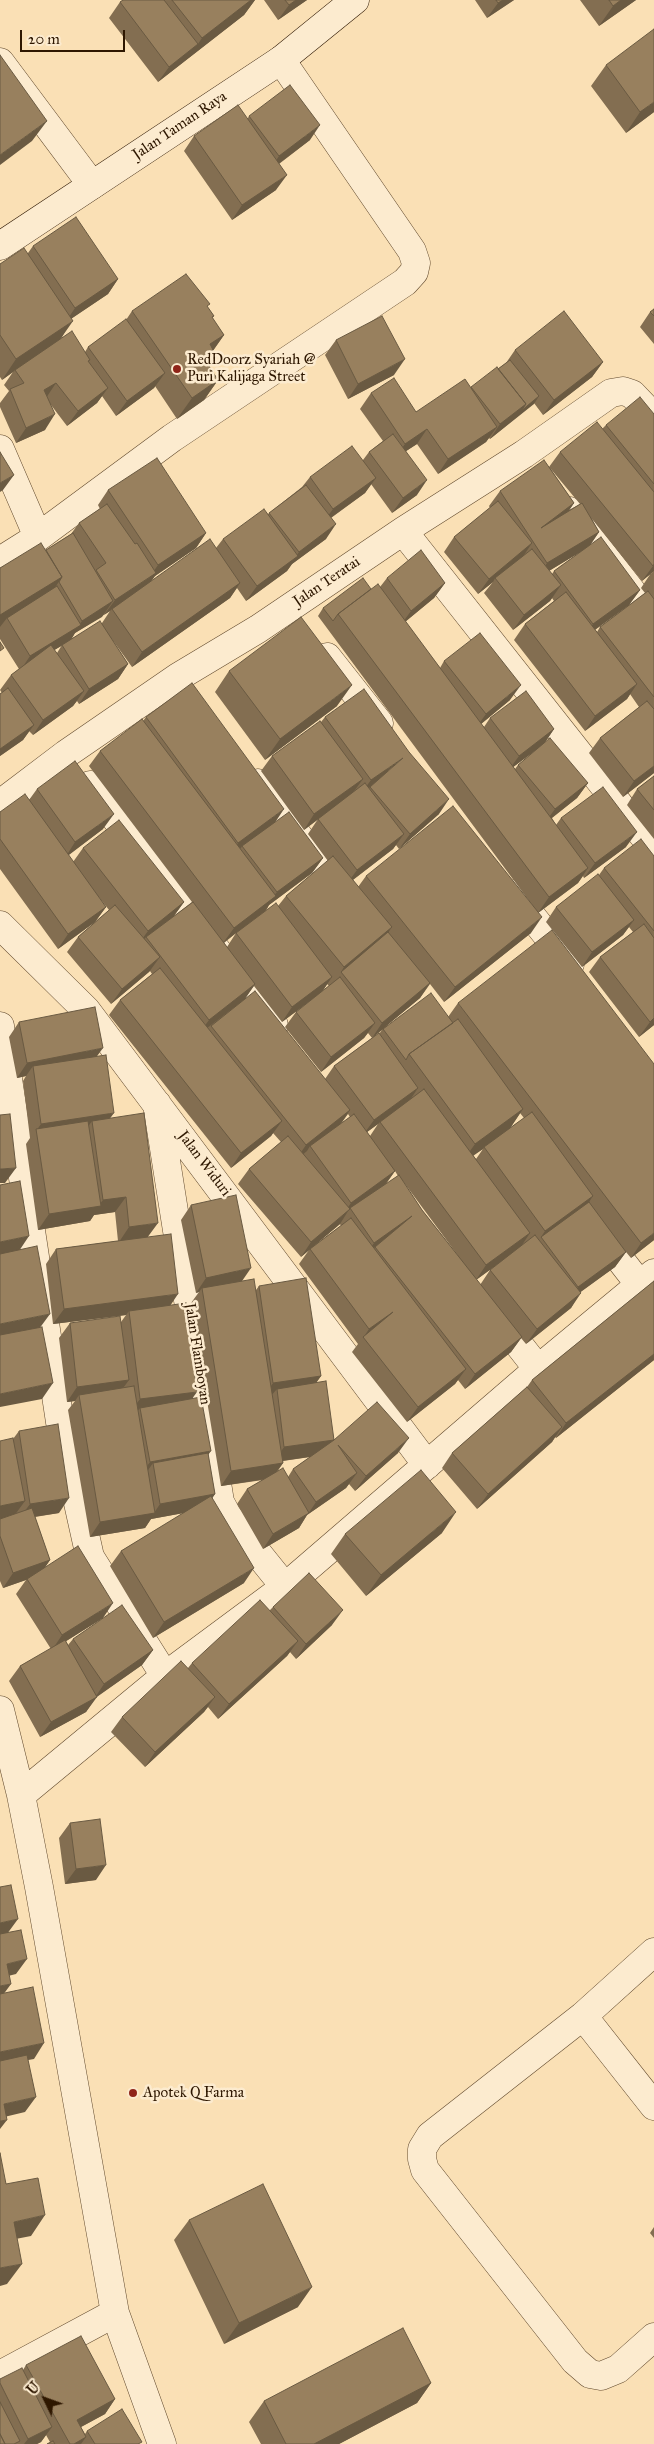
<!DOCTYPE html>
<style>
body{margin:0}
#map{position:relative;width:654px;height:2444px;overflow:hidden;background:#fae0b5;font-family:"IM FELL Great Primer",serif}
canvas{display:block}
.north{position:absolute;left:20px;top:2374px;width:50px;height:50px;-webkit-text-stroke:4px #fcebcf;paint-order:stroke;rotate:312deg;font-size:14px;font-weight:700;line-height:20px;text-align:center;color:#2e1700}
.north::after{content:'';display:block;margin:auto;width:18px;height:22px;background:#2e1700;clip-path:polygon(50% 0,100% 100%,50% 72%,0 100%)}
.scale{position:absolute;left:20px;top:30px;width:105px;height:22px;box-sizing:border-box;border:2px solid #2e1700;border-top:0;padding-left:6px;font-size:15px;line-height:18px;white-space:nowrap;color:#2e1700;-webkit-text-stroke:4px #fcebcf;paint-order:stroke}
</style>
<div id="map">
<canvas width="654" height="2444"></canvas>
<div class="north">U</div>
<div class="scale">20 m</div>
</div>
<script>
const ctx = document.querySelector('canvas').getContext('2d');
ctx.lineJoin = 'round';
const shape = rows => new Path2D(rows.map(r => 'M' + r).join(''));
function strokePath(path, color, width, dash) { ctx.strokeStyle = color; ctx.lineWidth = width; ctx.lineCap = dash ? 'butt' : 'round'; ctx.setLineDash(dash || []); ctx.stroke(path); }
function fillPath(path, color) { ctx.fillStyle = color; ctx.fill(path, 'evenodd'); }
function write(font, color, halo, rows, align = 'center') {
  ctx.font = font + ' "IM FELL Great Primer",serif'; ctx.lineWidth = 5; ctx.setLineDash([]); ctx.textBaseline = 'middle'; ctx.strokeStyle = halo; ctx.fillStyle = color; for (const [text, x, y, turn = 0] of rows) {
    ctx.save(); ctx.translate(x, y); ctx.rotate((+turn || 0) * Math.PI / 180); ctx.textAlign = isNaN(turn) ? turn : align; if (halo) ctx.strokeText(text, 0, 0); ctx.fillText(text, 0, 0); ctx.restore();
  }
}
const street = shape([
 [0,62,92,185],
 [0,449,38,537],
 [569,511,654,620],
 [403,531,654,849],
 [0,561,38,537,172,438,405,282,414,272,416,263,412,251,281,60],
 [327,657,379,723],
 [258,783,344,896],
 [90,785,274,1025],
 [0,804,66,754,178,677,258,629,403,531,524,454,611,393,623,391,632,394,654,417],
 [514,894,570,964],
 [0,925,86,1010,427,1465],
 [0,1026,60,1422,90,1557,165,1676],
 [157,1104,220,1502,227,1515,285,1587],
 [598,1231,640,1285],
 [494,1313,538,1369],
 [0,1710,21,1795,39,1887,115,2313,162,2444],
 [21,1795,165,1676,285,1587,538,1369,654,1273],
 [654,1952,583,2016,430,2136,422,2149,422,2159,425,2170,575,2361,590,2374,601,2376,618,2369,654,2337],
 [583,2016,654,2106],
 [0,2375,115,2313]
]);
const secondary = shape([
 [0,246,281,60,355,0]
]);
strokePath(street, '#61492d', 29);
strokePath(secondary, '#2e1700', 29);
strokePath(street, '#fcebcf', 28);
strokePath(secondary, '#fcebcf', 28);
fillPath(shape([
 [123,0,255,0,244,15,158,82,109,18,120,2],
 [264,0,307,0,278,20],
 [475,0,514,0,487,18],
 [580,0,636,0,599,26],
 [606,65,654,112,626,133,591,86],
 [249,116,310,140,279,164,276,190,232,220,184,151,194,136,248,118],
 [33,246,118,279,108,294,72,318,61,339,85,352,88,347,126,320,132,311,208,308,214,316,212,318,224,335,206,361,218,380,204,400,177,419,155,386,154,388,116,416,102,396,97,403,67,426,51,405,45,430,16,443,0,407,0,403,9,391,4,385,13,372,2,380,0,377,0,264,28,253],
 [654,309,654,344,640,327,650,312],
 [336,340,394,375,348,399,325,355],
 [515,350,603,362,592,377,543,415,534,403,490,439,489,438,486,442,438,474,417,444,406,451,417,495,392,513,371,484,365,493,331,518,326,539,292,564,287,571,246,601,237,588,230,598,132,667,111,638,128,664,118,679,79,704,77,701,73,706,33,735,29,731,23,740,0,756,0,694,2,693,0,690,11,675,19,669,0,639,0,568,46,550,71,534,79,523,100,509,98,505,108,490,206,533,196,548,155,576,150,582,216,548,223,539,268,514,302,487,310,477,363,460,369,452,383,441,360,409,371,393,416,412,471,388,506,363],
 [110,611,102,623,71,639,75,633],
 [65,644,62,645,57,653,54,650],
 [654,414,654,571,642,581,592,519,599,532,589,546,640,590,629,605,595,630,597,632,600,627,645,593,641,588,651,573,654,571,654,773,623,797,589,753,600,738,639,707,630,694,627,699,585,731,514,640,525,624,554,601,552,598,550,601,513,630,484,593,493,582,478,594,444,552,454,537,490,508,489,506,500,491,549,467,560,452,602,429,606,425],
 [550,468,580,504,569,510,574,503],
 [585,549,554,571,552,574,549,571],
 [387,578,445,583,434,598,405,622,440,668,444,661,510,700,481,724,484,727,490,718,554,729,545,742,588,783,577,798,552,818,556,825,561,818,626,847,584,878,583,876,578,883,538,913,318,616,323,608,371,589,380,587],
 [536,750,518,765,515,769,513,767],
 [229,671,337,706,265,760,215,692],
 [146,717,275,822,323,858,312,873,269,905,266,911,278,906,286,896,328,861,308,834,318,819,304,830,261,771,272,756,321,722,325,717,439,814,399,849,396,845,393,849,353,880,358,887,366,876,531,933,444,1002,430,984,420,998,386,1026,448,1017,458,1003,654,1240,631,1258,626,1252,615,1267,580,1292,571,1308,526,1344,521,1338,511,1352,465,1389,458,1380,455,1384,407,1422,352,1352,358,1344,299,1264,309,1250,301,1257,238,1184,249,1169,281,1142,273,1133,271,1136,231,1168,109,1015,120,1000,152,974,150,971,111,1004,67,952,78,937,109,910,98,896,106,907,95,922,58,949,0,869,0,812,29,800,37,789,103,829,68,855,73,862,83,848,184,902,174,916,192,902,89,766,100,751,143,721],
 [236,933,227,947,224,943],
 [327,984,329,986,322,992],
 [254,986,282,1022,322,992,296,1012,285,1027,321,1072,364,1038,368,1033,372,1038,334,1066,325,1079,245,998],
 [382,1030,379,1034,372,1038],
 [520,1113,524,1118,510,1128],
 [348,1114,350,1117,340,1125],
 [378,1124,370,1136,367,1132],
 [483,1149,476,1159,473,1155],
 [395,1171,398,1176,386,1184],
 [402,1180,459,1257,422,1210],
 [340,1224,341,1226,315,1245],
 [502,1261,490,1270,480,1285,476,1280],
 [654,776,654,839,627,805,637,789],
 [654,856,654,1025,639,1037,589,972,600,957,633,932,629,927,623,935,582,967,546,922,556,907,599,875,604,868],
 [19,1022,97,1057,110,1118,170,1305,193,1398,208,1455,215,1494,212,1498,244,1583,153,1638,110,1566,121,1551,184,1513,151,1519,145,1528,90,1537,68,1410,75,1401,67,1402,59,1338,70,1323,121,1322,126,1315,53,1324,46,1264,56,1249,118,1241,115,1212,94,1215,90,1221,38,1230,26,1144,30,1138,23,1081,26,1076,17,1078,9,1037],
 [191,1205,242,1281,256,1290,259,1286,321,1376,316,1383,334,1440,398,1453,355,1491,349,1484,346,1488,307,1515,299,1528,263,1549,237,1504,247,1489,263,1480,221,1486,191,1303,199,1292,196,1293,181,1220],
 [310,1457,293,1469,288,1477,277,1472,283,1463,283,1461],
 [654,1281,654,1360,556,1438,555,1437,552,1442,477,1509,442,1468,452,1453,527,1387,532,1380],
 [19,1431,59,1513,35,1517,50,1560,45,1567,103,1618,66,1641,68,1645,73,1639,153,1650,142,1665,96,1697,86,1712,40,1737,9,1681,20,1666,51,1649,16,1594,26,1580,3,1588,0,1581,0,1519,4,1518,0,1519,13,1439],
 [442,1533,366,1596,331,1554,345,1534],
 [273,1607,332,1625,296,1659,290,1652,287,1656,218,1719,208,1707,204,1712,145,1767,111,1732,122,1717,188,1668,192,1663,270,1610],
 [70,1823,96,1880,65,1884,59,1838],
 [189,2220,298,2307,224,2344,174,2240],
 [654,2227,654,2238,650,2233],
 [26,2365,115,2399,105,2414,81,2427,85,2434,87,2431,140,2444,47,2444,50,2442,46,2435,41,2442,37,2444,0,2444,0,2379,23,2370],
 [431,2383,417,2403,339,2444,261,2444,249,2422,264,2401]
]), '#836e51');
fillPath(shape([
 [251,0,255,0,244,15,158,82,169,67,198,44,202,38],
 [296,0,307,0,278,20,289,5],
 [503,0,514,0,487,18,498,3],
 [621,0,636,0,599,26,613,6],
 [654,102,654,112,626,133,640,112],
 [47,121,32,141,0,165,0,155],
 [320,125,310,140,269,171,279,156],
 [287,175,276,190,232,220,242,205],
 [118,279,108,294,65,323,75,308],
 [73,321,59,341,15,370,13,372,2,380,16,359],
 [224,335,199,370,188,378,210,344],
 [405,359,394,375,348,399,358,384],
 [603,362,592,377,543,415,554,400],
 [165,373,154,388,116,416,127,401],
 [218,380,204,400,177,419,192,398],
 [56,383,46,398,44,390],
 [108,388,97,403,67,426,78,411],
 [539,396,534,404,490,439,500,424,526,404],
 [55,414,45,430,16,443,26,428],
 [497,427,486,442,438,474,448,459],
 [427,429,417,444,394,459,405,444],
 [14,475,3,490,0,492,0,483],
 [376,478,365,493,322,524,333,509],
 [427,480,417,495,392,513,403,498],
 [574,503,564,518,541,528],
 [336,524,326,539,292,564,287,571,246,601,257,586,295,558,299,552],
 [599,532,589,547,537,578,547,563],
 [206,533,196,548,155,576,146,589,112,609,110,611,104,615,115,600,149,578,158,565],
 [532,543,522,558,495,578,493,582,478,594,489,579],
 [654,564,654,571,642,581,653,566],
 [62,577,48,598,7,618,0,627,0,615],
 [240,583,230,598,132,667,142,652],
 [445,583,434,598,400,626,411,611],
 [561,585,550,601,513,630,524,615],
 [640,590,629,605,582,639,593,624],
 [113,601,102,617,75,633,71,640,20,671,30,656,77,627,82,621],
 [128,664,118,679,79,704,89,689],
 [637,684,627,699,585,731,595,716],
 [352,685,337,706,265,760,280,739],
 [521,685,510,700,475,729,486,714],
 [84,691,73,706,33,735,43,720],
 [34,725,23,740,0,756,0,749],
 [554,729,544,744,508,771,519,756],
 [403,758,370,787,367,791,360,795,371,780],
 [654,766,654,773,623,797,634,781],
 [363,779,352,794,304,830,314,814],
 [588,783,577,798,544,824,555,809],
 [449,799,439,814,399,849,410,834],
 [284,809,274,824,242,846,241,848,228,858,238,843],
 [114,814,103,829,65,858,75,842],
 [637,832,626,847,584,878,595,863],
 [404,834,393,849,346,885,357,870],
 [323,858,312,873,269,905,265,911,223,943,234,928,272,898,277,892],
 [588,868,578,883,538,913,549,897],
 [184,902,173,917,146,937,143,941,137,946,148,931],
 [106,907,95,922,58,949,68,934],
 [542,917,531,933,444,1002,455,987],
 [634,920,623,935,582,967,592,952],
 [392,927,378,947,341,972,344,967],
 [160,957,149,972,111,1004,122,989],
 [332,977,322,992,282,1022,292,1007],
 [430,983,420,998,372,1038,382,1023],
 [255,984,245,999,198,1035,209,1020],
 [654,1018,654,1025,639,1037,650,1022],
 [375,1023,364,1038,321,1072,331,1057],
 [103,1048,92,1063,33,1066,26,1076,17,1078,27,1063],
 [418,1088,408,1103,380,1122,378,1124,363,1135,374,1120],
 [523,1109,509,1130,484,1147,483,1149,460,1165,475,1144],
 [350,1110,340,1125,310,1146,307,1151,295,1161,306,1145],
 [114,1113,103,1128,92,1121,85,1131,36,1131,41,1124],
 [282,1121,271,1136,231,1168,241,1153],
 [16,1168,5,1183,0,1183,0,1169],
 [395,1171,384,1186,350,1208,340,1224,301,1257,311,1242,342,1216,351,1203],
 [593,1196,579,1217,541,1237,545,1231],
 [126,1197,115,1212,94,1215,90,1221,38,1230,49,1214,98,1206,103,1200],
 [412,1216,375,1247,372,1252,363,1258,374,1243],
 [158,1223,147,1238,119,1242,129,1227],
 [530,1233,520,1248,476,1280,486,1265],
 [654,1233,654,1240,631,1258,641,1243],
 [29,1236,19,1251,0,1255,0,1242],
 [626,1252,615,1267,567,1302,578,1287],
 [251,1268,240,1284,202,1288,199,1292,196,1293,206,1278],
 [581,1293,571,1308,526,1344,537,1329],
 [178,1294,168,1309,129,1311,126,1315,53,1324,64,1309],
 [393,1312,363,1338,369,1329],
 [50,1314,39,1329,0,1337,0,1324],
 [522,1337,511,1352,465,1389,475,1374],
 [654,1354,654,1360,556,1438,566,1423],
 [466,1369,455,1384,407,1422,418,1407],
 [321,1376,310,1391,277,1389,270,1397,263,1398,273,1383],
 [129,1380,118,1395,79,1395,75,1401,67,1402,77,1387],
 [53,1383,42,1399,0,1407,0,1394],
 [197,1392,186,1407,140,1408,136,1413,129,1414,140,1399],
 [562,1427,552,1442,477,1509,488,1494],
 [409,1438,398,1453,355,1491,366,1476],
 [334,1440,323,1455,274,1462,284,1447],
 [211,1451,200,1466,153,1463,144,1476,139,1477,150,1462],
 [283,1463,272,1478,221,1486,231,1471],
 [357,1473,346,1488,307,1515,299,1528,263,1549,273,1534,308,1514,316,1502],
 [215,1494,205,1509,151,1519,145,1528,90,1537,100,1522,154,1513,160,1504],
 [69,1498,59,1513,19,1519,30,1504],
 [25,1501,14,1516,0,1519,0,1506],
 [456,1512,442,1533,366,1596,381,1575],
 [50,1560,40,1575,3,1588,13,1573],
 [254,1568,244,1583,153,1638,164,1622],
 [113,1603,103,1618,52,1650,62,1635],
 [343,1610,332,1625,296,1659,306,1644],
 [298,1641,287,1656,218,1719,229,1704],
 [153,1650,142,1665,94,1699,104,1684],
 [97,1697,86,1712,40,1737,51,1722],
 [215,1697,204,1712,145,1767,155,1752],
 [106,1865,96,1880,65,1884,76,1869],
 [18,1919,7,1934,0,1936,0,1923],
 [27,1959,16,1974,0,1978,7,1964],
 [11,1984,0,1999,0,1986],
 [44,2043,34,2059,0,2065,0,2052],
 [36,2097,25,2112,0,2118,4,2104],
 [7,2120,0,2129,0,2121],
 [45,2215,31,2236,0,2242,14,2222],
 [22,2264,7,2284,0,2286,0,2268],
 [312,2287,298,2307,224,2344,239,2323],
 [431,2383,417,2403,339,2444,314,2444],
 [115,2399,105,2414,66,2435,77,2420],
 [52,2427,41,2442,37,2444,24,2444,28,2439],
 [86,2437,81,2444,74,2444]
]), '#6a5a42');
const building = shape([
 [123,0,164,0,198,44,169,67,120,2,123,0],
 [172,0,251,0,202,38,172,0],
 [285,0,296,0,289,5,285,0],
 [496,0,503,0,498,3,496,0],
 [609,0,621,0,613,6,609,0],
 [654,29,654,102,640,112,606,65,654,29],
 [0,55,47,121,0,155,0,55],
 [290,85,320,125,279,156,249,116,290,85],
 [238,105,287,175,242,205,194,136,238,105],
 [76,217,118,279,75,308,33,246,76,217],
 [24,248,73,321,16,359,0,335,0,264,24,248],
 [186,274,210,304,207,306,214,316,212,317,224,335,210,344,213,350,203,357,218,380,192,398,132,311,186,274],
 [654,309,654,316,650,312,654,309],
 [564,311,603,362,554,400,515,350,564,311],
 [382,316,405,359,358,384,336,340,382,316],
 [126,319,165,373,127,401,88,347,126,319],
 [72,331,90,360,88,361,108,388,78,411,56,383,44,390,55,414,26,428,10,389,24,383,15,370,72,331],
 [510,360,539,396,521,411,526,404,498,369,510,360],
 [497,367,526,404,500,424,471,387,497,367],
 [394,378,416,412,465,379,497,427,448,459,427,429,405,444,371,393,394,378],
 [640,397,654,414,654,484,606,425,640,397],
 [597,422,654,492,654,564,653,566,560,452,597,422],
 [393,434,427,480,403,498,369,452,393,434],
 [352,446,376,478,333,509,310,477,352,446],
 [0,452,14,475,0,483,0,452],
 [157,458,206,533,158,565,108,490,157,458],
 [544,460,574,503,541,528,582,503,599,532,547,563,500,491,544,460],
 [306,485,336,524,299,552,269,513,306,485],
 [498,501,532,543,489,579,454,537,498,501],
 [107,504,135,544,137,543,156,573,115,600,96,570,106,563,79,523,107,504],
 [264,509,298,556,257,586,223,539,264,509],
 [73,533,113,601,82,621,59,582,62,577,46,550,73,533],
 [601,537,640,590,593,624,554,571,601,537],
 [210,539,240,583,142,652,112,609,210,539],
 [41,543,62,577,0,615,0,568,41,543],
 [532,549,561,585,524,615,495,578,532,549],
 [421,550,445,583,411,611,387,578,421,550],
 [363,578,371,589,338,614,333,621,323,608,363,578],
 [378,584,588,868,549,897,338,614,378,584],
 [57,586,81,625,30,656,7,618,57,586],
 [648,591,654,599,654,697,600,627,648,591],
 [566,592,637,684,595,716,525,624,566,592],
 [301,617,352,685,280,739,229,671,301,617],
 [100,621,128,664,89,689,62,645,100,621],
 [480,633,521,685,486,714,444,661,480,633],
 [0,642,4,648,0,651,0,642],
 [51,645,84,691,43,720,11,675,51,645],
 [192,683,284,809,238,843,146,717,192,683],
 [8,688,34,725,0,749,0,694,8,688],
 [364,689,409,752,449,799,410,834,370,787,403,758,371,780,325,717,364,689],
 [526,691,554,729,519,756,490,718,526,691],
 [647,701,654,709,654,766,634,781,600,738,647,701],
 [142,719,276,896,234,928,100,751,142,719],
 [320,721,363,779,314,814,272,756,320,721],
 [550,738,588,783,555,809,518,765,550,738],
 [75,761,114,814,75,842,37,789,75,761],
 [654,776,654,810,637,789,654,776],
 [365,783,404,834,357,870,318,819,365,783],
 [603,787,637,832,595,863,561,818,603,787],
 [25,794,106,907,68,934,0,839,0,812,25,794],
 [453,806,542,917,455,987,366,876,453,806],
 [289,812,323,858,277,892,242,846,289,812],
 [119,820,184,902,148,931,83,848,119,820],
 [641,839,654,856,654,931,604,868,641,839],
 [333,856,392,927,344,967,286,896,333,856],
 [598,874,634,920,592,952,556,907,598,874],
 [193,902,255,984,209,1020,146,937,193,902],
 [276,903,332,977,292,1007,236,933,276,903],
 [115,905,160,957,122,989,78,937,115,905],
 [644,924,654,938,654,1018,650,1022,600,957,644,924],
 [552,930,654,1064,654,1233,641,1243,458,1003,552,930],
 [388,932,430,983,382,1023,341,972,388,932],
 [160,968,282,1121,241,1153,120,1000,160,968],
 [340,977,375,1023,331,1057,296,1012,340,977],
 [255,991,350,1110,306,1145,211,1026,255,991],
 [431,993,453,1023,409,1054,406,1060,383,1029,431,993],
 [95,1007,103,1048,27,1063,19,1022,95,1007],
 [458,1019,523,1109,475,1144,409,1054,458,1019],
 [379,1033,418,1088,374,1120,334,1066,379,1033],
 [106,1055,114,1113,41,1124,33,1066,106,1055],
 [424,1089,530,1233,486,1265,380,1122,424,1089],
 [532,1112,593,1196,545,1231,484,1147,532,1112],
 [144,1113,158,1223,129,1227,126,1197,103,1200,92,1121,144,1113],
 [10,1114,16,1168,0,1169,0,1115,10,1114],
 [354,1114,395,1171,351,1203,310,1146,354,1114],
 [88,1121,101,1206,49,1214,36,1129,88,1121],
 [288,1136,350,1209,311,1242,249,1169,288,1136],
 [399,1175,422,1210,522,1337,475,1374,375,1247,412,1216,374,1243,350,1208,399,1175],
 [20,1181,29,1236,0,1242,0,1185,20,1181],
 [236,1195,251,1268,206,1278,191,1205,236,1195],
 [589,1202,626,1252,578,1287,541,1237,589,1202],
 [351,1218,466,1369,418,1407,363,1337,393,1312,369,1329,310,1249,351,1218],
 [171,1234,178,1294,64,1309,56,1249,171,1234],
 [535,1235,581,1293,537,1329,490,1270,535,1235],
 [37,1246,50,1314,0,1324,0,1254,37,1246],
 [306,1278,321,1376,273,1383,259,1286,306,1278],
 [254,1279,283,1463,231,1471,202,1288,254,1279],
 [654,1281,654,1354,566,1423,532,1380,654,1281],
 [186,1303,197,1392,140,1399,129,1311,186,1303],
 [120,1316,129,1380,77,1387,70,1323,120,1316],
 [42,1327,53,1383,0,1394,0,1335,42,1327],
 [326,1381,334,1440,284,1447,277,1389,326,1381],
 [134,1386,155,1513,100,1522,79,1395,134,1386],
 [527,1387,562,1427,488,1494,452,1453,527,1387],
 [201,1397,211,1451,150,1462,140,1408,201,1397],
 [377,1402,409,1438,366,1476,338,1445,357,1473,316,1502,293,1469,334,1440,377,1402],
 [58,1424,69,1498,30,1504,19,1431,58,1424],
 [13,1438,25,1501,0,1506,0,1441,13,1438],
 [208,1453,215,1494,160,1504,153,1463,208,1453],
 [283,1468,309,1513,273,1534,247,1489,283,1468],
 [421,1470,456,1512,381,1575,345,1534,421,1470],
 [211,1496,254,1568,164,1622,121,1551,211,1496],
 [32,1508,50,1560,13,1573,0,1536,0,1519,32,1508],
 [78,1546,113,1603,62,1635,27,1579,78,1546],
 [309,1573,343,1610,306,1644,273,1607,309,1573],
 [260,1600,298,1641,229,1704,192,1663,260,1600],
 [122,1605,153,1650,104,1684,73,1639,122,1605],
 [65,1640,97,1697,51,1722,20,1666,65,1640],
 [181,1661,215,1697,155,1752,122,1717,181,1661],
 [100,1819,106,1865,76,1869,70,1823,100,1819],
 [11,1885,18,1919,0,1923,0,1887,11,1885],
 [21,1930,27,1959,7,1964,11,1984,0,1986,0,1934,21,1930],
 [33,1987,44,2043,0,2052,0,1994,33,1987],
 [27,2055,36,2097,4,2104,7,2120,0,2121,0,2061,27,2055],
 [0,2153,6,2184,38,2178,45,2215,14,2222,22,2264,0,2268,0,2153],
 [263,2184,312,2287,239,2323,189,2220,263,2184],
 [403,2328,431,2383,314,2444,286,2444,264,2401,403,2328],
 [81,2336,115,2399,77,2420,86,2437,74,2444,70,2444,26,2365,81,2336],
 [22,2368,52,2427,28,2439,0,2383,0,2379,22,2368],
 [0,2402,20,2441,14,2444,5,2444,0,2434,0,2402],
 [122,2409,142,2442,138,2444,95,2444,87,2431,122,2409],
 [0,2434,5,2444,0,2444,0,2434],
 [53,2441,55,2444,47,2444,53,2441]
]);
fillPath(building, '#98805e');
strokePath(building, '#6a5a42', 1);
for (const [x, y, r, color] of [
 [177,369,5,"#8f2418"],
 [133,2093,5,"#8f2418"]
]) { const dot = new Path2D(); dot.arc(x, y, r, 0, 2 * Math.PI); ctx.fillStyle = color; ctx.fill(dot); strokePath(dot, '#fcebcf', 2); }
write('15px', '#2e1700', '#fcebcf', [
 ["Jalan Taman Raya",180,126,-34],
 ["Jalan Teratai",327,582,-34],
 ["Jalan Widuri",204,1164,53],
 ["Jalan Flamboyan",197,1354,81]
]);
write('15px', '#2e1700', '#fcebcf', [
 ["RedDoorz Syariah @",187,360],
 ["Puri Kalijaga Street",187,377],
 ["Apotek Q Farma",143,2093]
], 'left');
</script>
